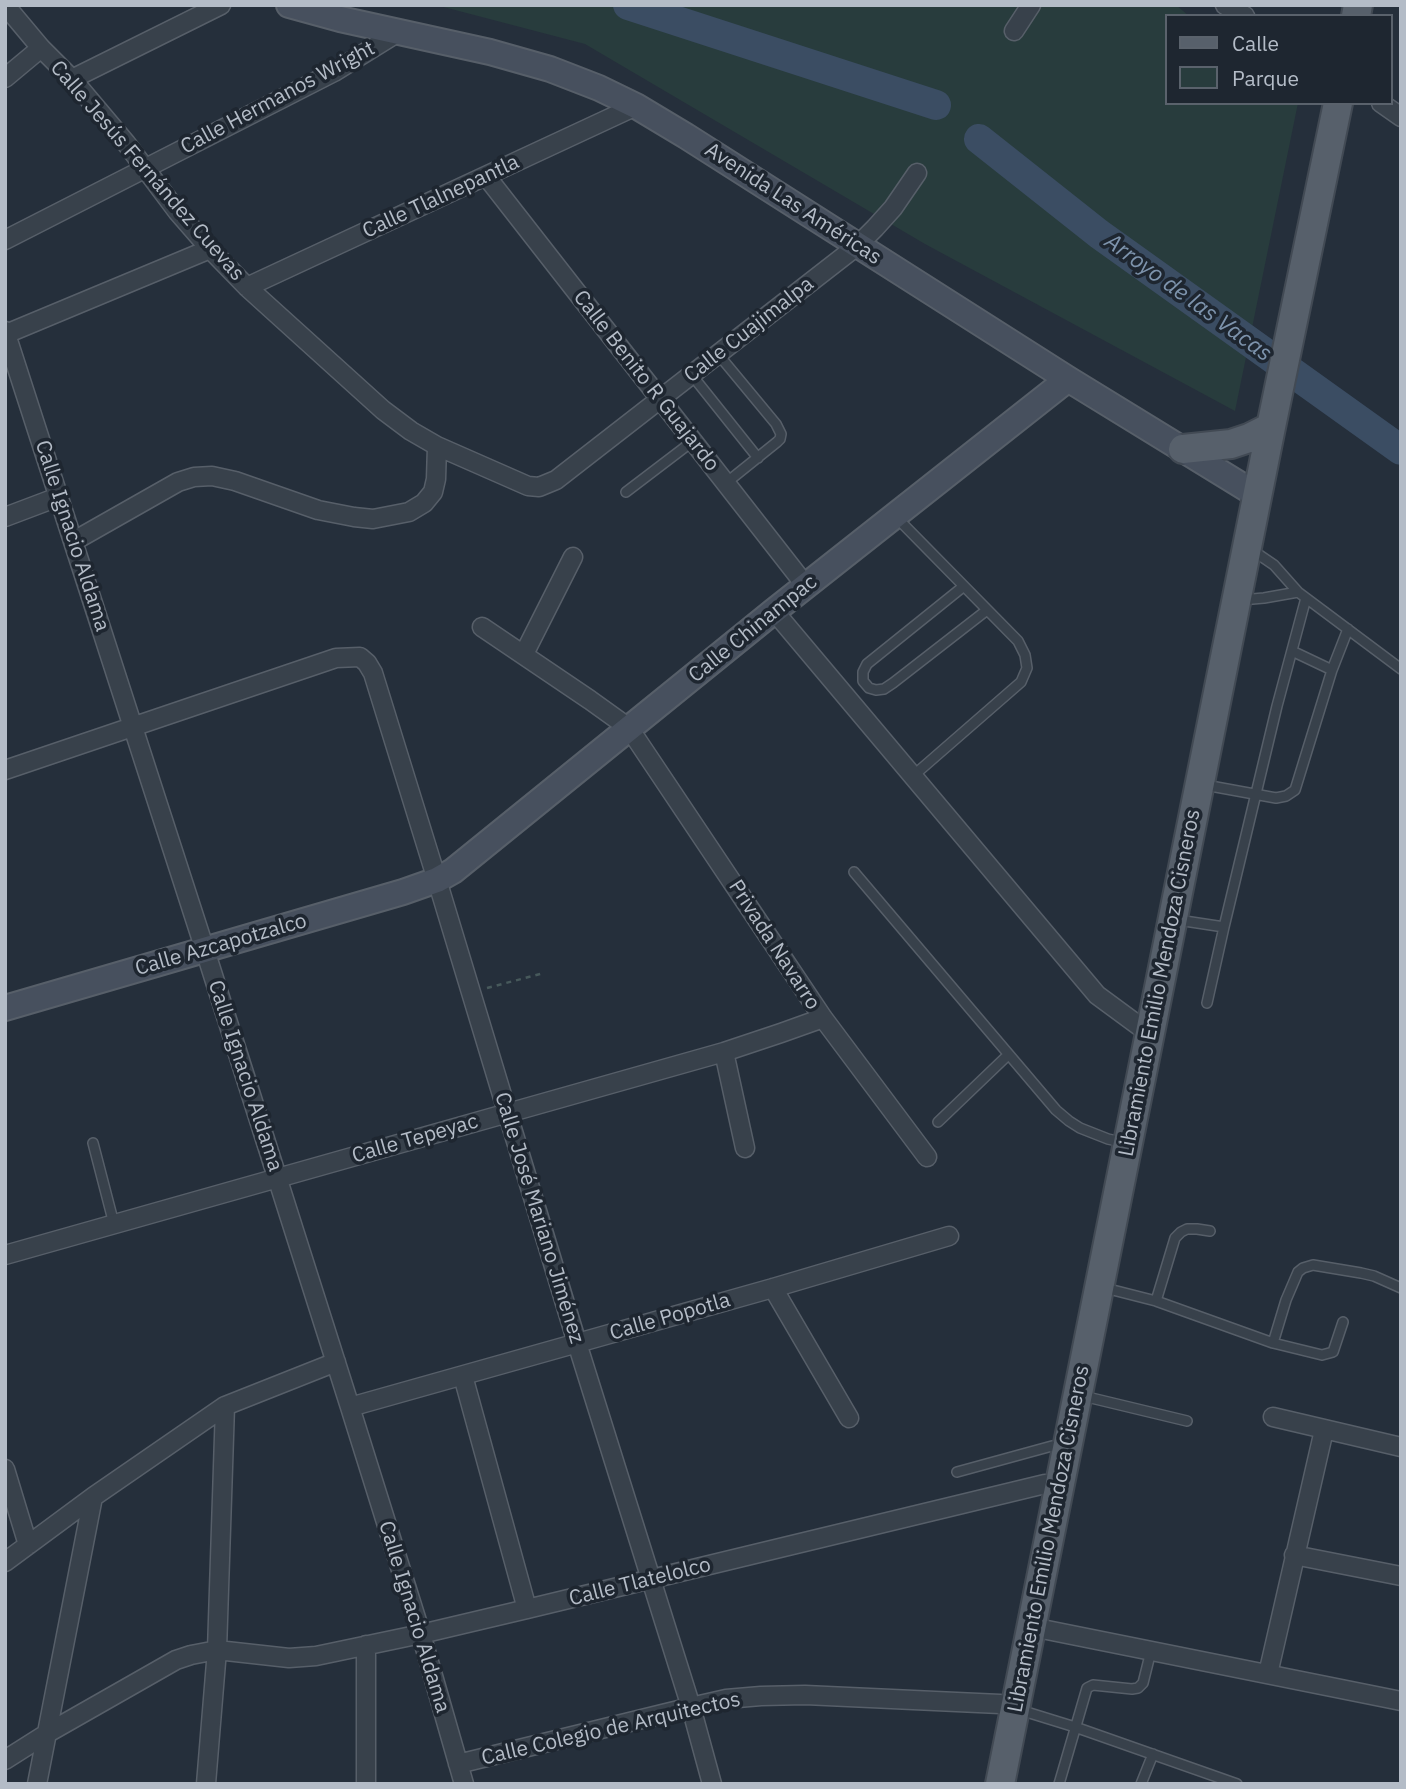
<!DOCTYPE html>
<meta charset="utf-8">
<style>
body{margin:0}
#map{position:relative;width:1406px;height:1789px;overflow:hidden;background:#252f3b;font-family:"IBM Plex Sans",sans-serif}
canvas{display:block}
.frame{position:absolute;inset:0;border:7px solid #b4bcc7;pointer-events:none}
.legend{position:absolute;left:1165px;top:14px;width:228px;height:91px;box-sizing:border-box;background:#1e2630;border:2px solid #5a626c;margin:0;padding:9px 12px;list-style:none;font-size:21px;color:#b4bcc7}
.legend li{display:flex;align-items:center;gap:14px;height:35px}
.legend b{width:35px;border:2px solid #5a626c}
</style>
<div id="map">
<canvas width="1406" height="1789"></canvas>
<div class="frame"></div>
<ul class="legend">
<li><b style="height:9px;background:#57606b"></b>Calle</li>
<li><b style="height:19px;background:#283c3d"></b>Parque</li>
</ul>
</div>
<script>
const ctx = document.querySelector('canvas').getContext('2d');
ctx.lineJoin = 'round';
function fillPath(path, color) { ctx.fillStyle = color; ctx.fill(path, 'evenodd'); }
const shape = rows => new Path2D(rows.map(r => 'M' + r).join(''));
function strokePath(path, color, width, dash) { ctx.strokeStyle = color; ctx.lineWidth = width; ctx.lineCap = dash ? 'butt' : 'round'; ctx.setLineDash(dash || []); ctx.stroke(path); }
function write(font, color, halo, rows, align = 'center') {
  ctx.font = font + ' "IBM Plex Sans",sans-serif'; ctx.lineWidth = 7; ctx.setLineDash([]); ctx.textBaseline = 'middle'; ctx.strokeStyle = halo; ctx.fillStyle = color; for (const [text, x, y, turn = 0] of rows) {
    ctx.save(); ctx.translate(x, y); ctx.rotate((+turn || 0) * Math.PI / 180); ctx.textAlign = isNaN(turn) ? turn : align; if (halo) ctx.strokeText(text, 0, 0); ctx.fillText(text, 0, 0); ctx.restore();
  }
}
fillPath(shape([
 [436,5,1176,5,1189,16,1166,16,1166,103,1298,103,1235,411,925,244,585,44]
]), '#283c3d');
strokePath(shape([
 [628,5,936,105],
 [979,139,1099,234,1401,450]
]), '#3b4d63', 30);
const lane = shape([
 [718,354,776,424,781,434,780,439,777,442,726,483],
 [691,374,758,458],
 [626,492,693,441],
 [896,517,1018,641,1025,655,1027,668,1021,682,913,776],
 [1252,550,1274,565,1298,592,1401,669],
 [964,586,867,664,863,672,863,681,869,688,876,690,884,689,893,683,987,610],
 [1241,600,1264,598,1298,592],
 [1332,670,1348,629],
 [1205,785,1276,798,1286,796,1295,790,1332,670,1292,651],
 [854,872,1056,1110,1069,1121,1080,1128,1108,1139,1126,1143],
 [1178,920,1224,927,1207,1003],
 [1224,927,1277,706,1306,598],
 [938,1122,1008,1055],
 [93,1143,114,1224],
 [1101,1287,1156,1301,1273,1343,1322,1355,1333,1352,1343,1322],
 [1156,1301,1175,1238,1181,1232,1187,1229,1197,1229,1210,1231],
 [1273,1343,1286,1300,1298,1272,1303,1268,1313,1265,1361,1273,1374,1276,1401,1288],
 [1083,1396,1187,1421],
 [957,1472,1052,1446,1064,1449],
 [1020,1710,1075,1727,1237,1784],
 [1059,1784,1087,1688,1093,1685,1132,1689,1138,1688,1143,1683,1151,1651],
 [1141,1784,1153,1754]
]);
const street = shape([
 [5,5,41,48,72,79,126,143,177,211,210,249,247,287,383,410,411,431,437,446,528,486,539,487,556,480,857,246,875,228,893,208,917,173],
 [1225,5,1245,16],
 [1014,31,1031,5],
 [5,78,41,48],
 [72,79,221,5],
 [1381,103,1401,117],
 [486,176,806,586],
 [5,240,334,72,400,31],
 [247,287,636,106],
 [5,331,205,950,350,1407,421,1634,464,1784],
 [6,334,210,249],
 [5,517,58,497],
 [74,541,178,482,194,477,212,476,235,481,318,510,354,517,373,519,409,512,424,503,433,492,436,479,437,446],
 [774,611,1097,995,1150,1034],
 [482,627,590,700,629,728,823,1018,927,1157],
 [524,654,573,557],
 [5,770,336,658,360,657,367,663,373,673,437,880,577,1343,691,1707,712,1784],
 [724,1052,745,1148],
 [5,1255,724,1052,781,1033,823,1018],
 [773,1288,849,1418],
 [463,1376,527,1609],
 [350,1407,773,1288,949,1236],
 [1273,1417,1401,1447],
 [5,1469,28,1545],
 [1294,1555,1401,1576],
 [5,1562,93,1497,225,1406,336,1362],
 [1032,1627,1401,1701],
 [366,1645,366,1784],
 [1268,1674,1324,1430],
 [5,1760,46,1734,176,1660,191,1655,217,1650,289,1658,316,1656,421,1634,527,1609,1045,1484,1059,1487],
 [458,1764,691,1707,726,1699,761,1696,805,1695,1000,1704,1015,1709],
 [37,1784,93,1497],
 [206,1784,217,1650,225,1406]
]);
const secondary = shape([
 [289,5,340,19,490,52,550,69,599,88,636,106,686,136,1068,379,1257,495],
 [5,1008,403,892,437,880,453,871,774,611,1068,379]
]);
const primary = shape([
 [1356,16,1358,5],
 [1183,449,1231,444,1249,438,1271,427],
 [1000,1784,1271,427,1338,103]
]);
strokePath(lane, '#575f69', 12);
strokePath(street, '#575f69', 21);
strokePath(secondary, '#575f69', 28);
strokePath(primary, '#424a54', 32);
strokePath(shape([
 [487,988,544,973]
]), '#47595b', 2.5, [5, 5]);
strokePath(lane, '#38414b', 9);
strokePath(street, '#38414b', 18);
strokePath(secondary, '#47505e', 24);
strokePath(primary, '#57606b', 28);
write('21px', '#b4bcc7', '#1e2630', [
 ["Calle Hermanos Wright",278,98,-28],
 ["Calle Jesús Fernández Cuevas",147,171,49],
 ["Calle Tlalnepantla",441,197,-25],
 ["Avenida Las Américas",793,204,33],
 ["Calle Cuajimalpa",749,330,-38],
 ["Calle Benito R Guajardo",646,381,52],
 ["Calle Ignacio Aldama",72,536,72],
 ["Calle Chinampac",753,629,-39],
 ["Calle Azcapotzalco",221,945,-16],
 ["Privada Navarro",774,945,57],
 ["Libramiento Emilio Mendoza Cisneros",1160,983,-79],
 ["Calle Ignacio Aldama",245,1076,72],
 ["Calle Tepeyac",415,1139,-16],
 ["Calle José Mariano Jiménez",539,1218,73],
 ["Calle Popotla",670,1317,-16],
 ["Libramiento Emilio Mendoza Cisneros",1049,1539,-79],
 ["Calle Tlatelolco",640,1582,-14],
 ["Calle Ignacio Aldama",414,1617,73],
 ["Calle Colegio de Arquitectos",611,1729,-13]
]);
write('italic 23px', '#7d93ac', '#1e2630', [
 ["Arroyo de las Vacas",1188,298,36]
]);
</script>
